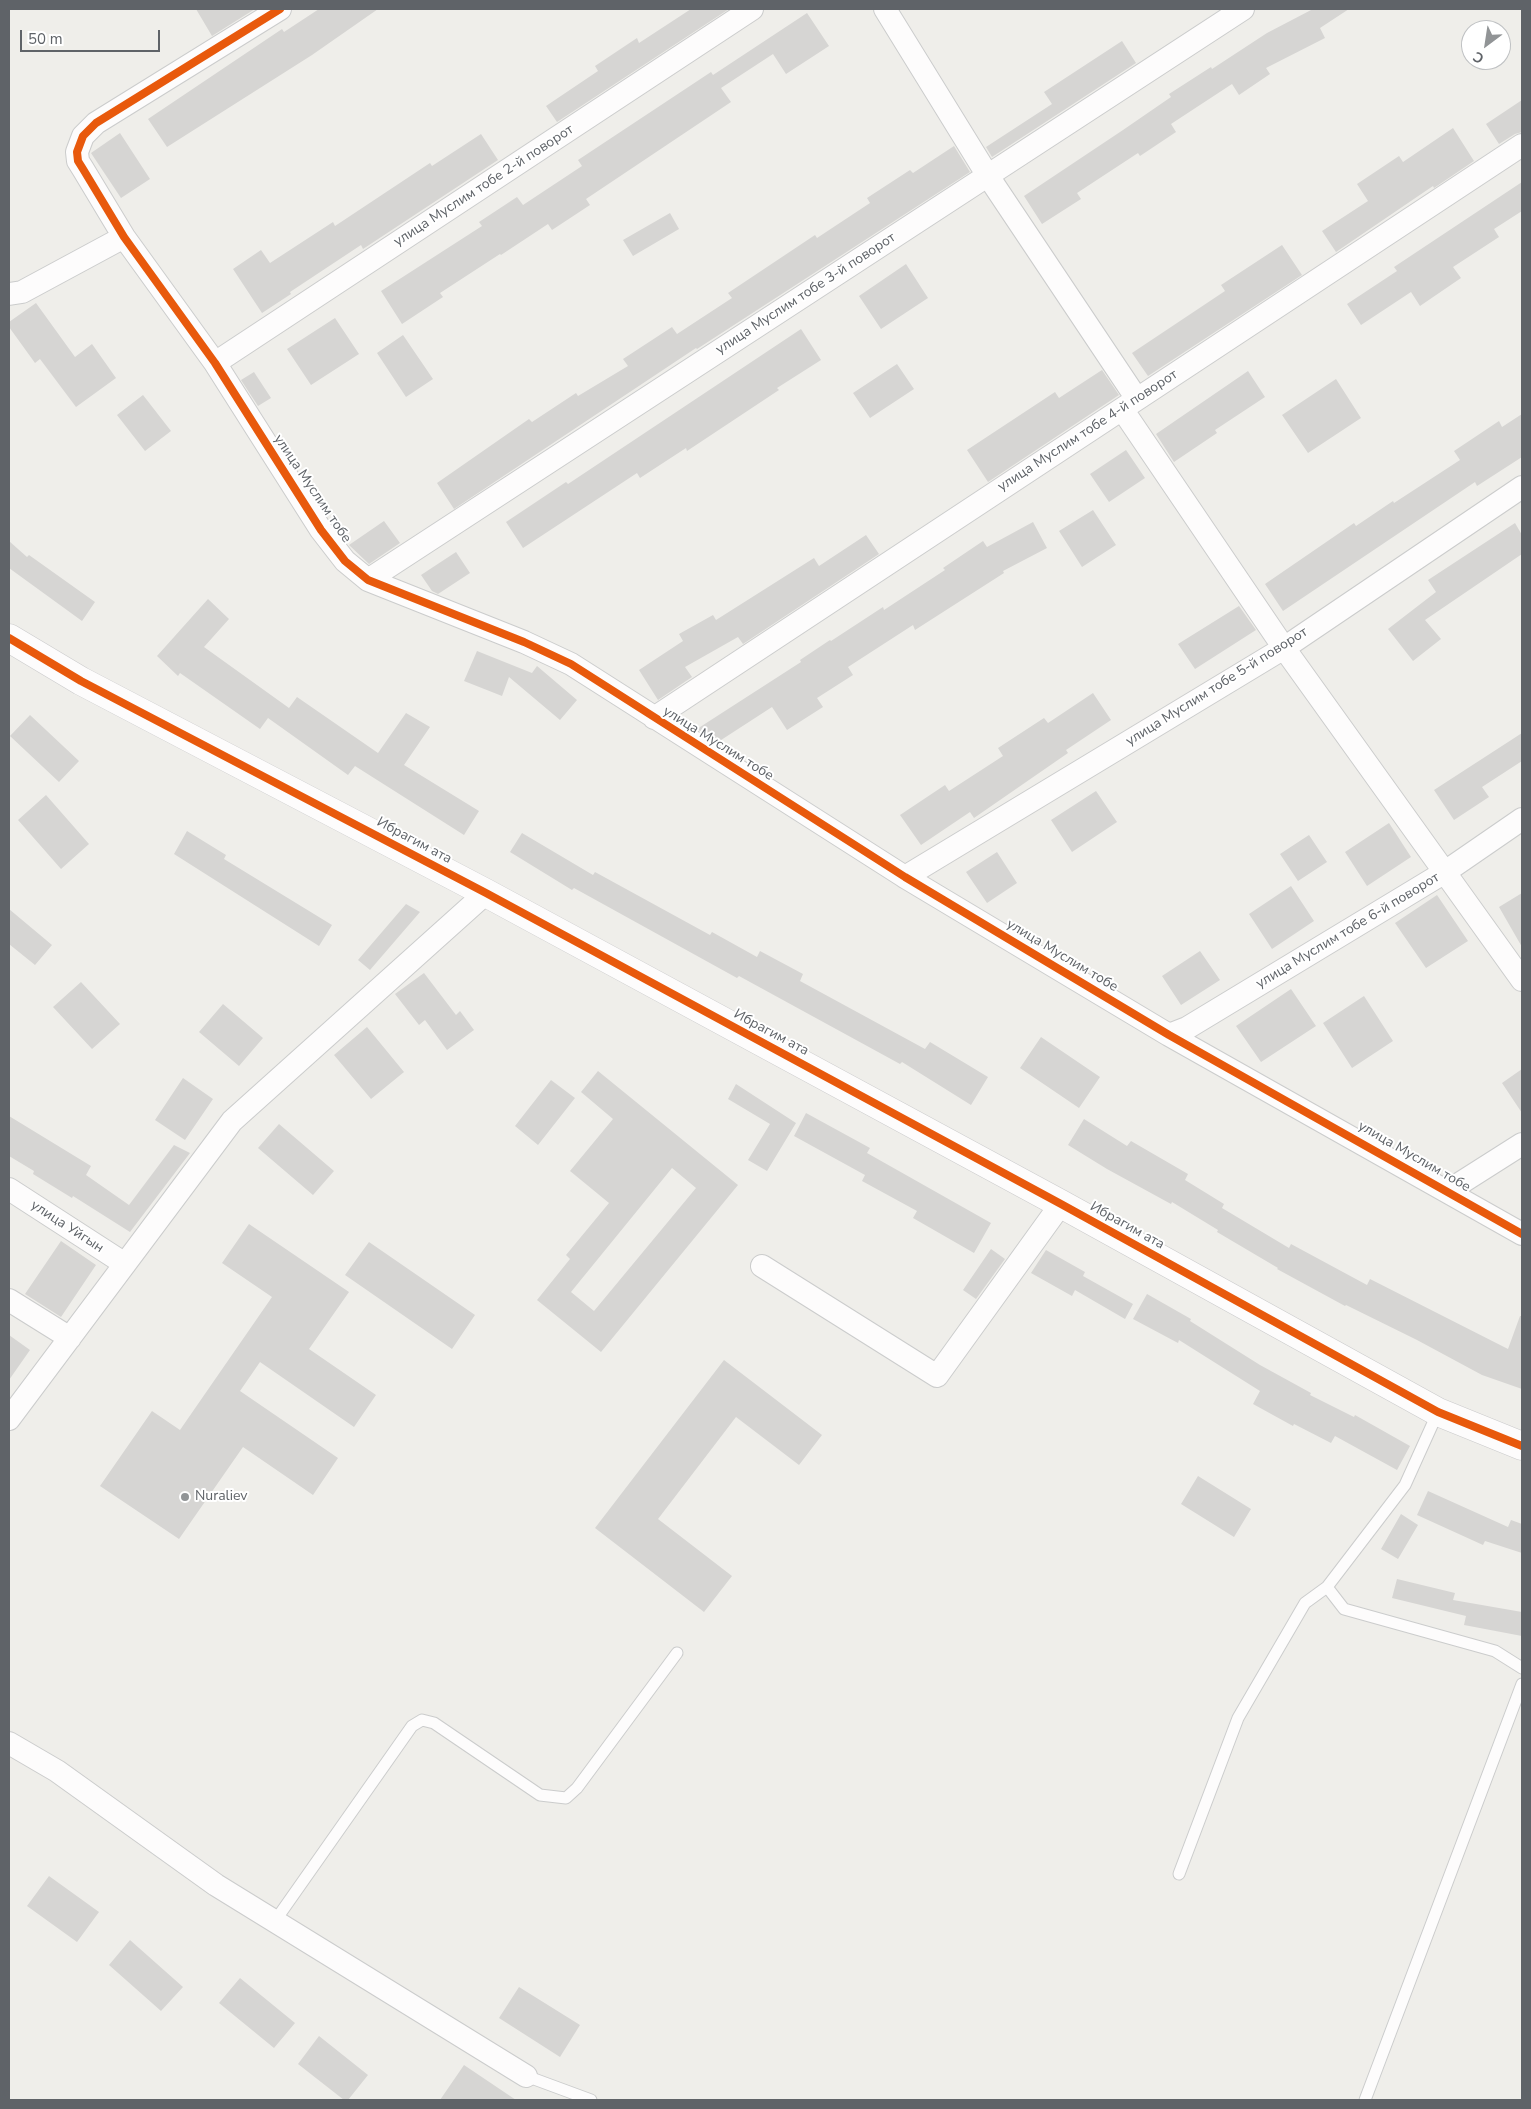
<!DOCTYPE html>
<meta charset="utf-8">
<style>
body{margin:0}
#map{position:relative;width:1531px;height:2109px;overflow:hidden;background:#efeeea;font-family:"Nunito Sans",sans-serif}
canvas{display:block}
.frame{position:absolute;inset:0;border:10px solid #5f6368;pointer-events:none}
.north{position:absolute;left:1461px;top:20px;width:50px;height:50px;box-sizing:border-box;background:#fff;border:1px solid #bfc1c3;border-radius:50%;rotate:211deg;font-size:14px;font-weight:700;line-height:20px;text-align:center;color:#5f6368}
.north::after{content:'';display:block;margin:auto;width:18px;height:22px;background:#919496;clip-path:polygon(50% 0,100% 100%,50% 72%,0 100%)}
.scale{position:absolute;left:20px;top:30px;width:140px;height:22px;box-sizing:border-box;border:2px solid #5f6368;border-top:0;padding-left:6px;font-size:15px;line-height:18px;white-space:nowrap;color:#5f6368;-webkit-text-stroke:4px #fff;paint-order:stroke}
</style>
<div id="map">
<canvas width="1531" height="2109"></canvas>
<div class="frame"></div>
<div class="north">С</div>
<div class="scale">50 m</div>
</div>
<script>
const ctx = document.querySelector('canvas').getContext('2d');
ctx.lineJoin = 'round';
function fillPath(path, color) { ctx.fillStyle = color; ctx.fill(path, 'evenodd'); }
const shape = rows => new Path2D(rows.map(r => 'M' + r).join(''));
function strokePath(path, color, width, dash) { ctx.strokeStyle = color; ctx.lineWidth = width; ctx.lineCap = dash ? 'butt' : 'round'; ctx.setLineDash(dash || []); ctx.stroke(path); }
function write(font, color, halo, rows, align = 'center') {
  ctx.font = font + ' "Nunito Sans",sans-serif'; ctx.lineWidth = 4; ctx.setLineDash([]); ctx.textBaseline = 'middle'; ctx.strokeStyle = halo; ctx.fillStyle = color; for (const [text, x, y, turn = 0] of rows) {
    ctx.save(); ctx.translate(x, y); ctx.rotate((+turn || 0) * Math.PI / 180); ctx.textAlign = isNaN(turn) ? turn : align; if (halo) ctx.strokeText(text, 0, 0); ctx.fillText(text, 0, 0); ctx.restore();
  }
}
fillPath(shape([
 [196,9,255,9,212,36],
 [319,9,378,9,312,55,167,147,148,119,282,29,284,32],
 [691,9,729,9,557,122,546,106,598,71,595,66,637,38,639,43],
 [1313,9,1349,9,1320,28,1325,38,1266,68,1270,74,1239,95,1232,84,1171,124,1176,132,1140,156,1138,153,1077,193,1081,199,1042,224,1024,196,1123,130,1171,97,1169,94,1211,67,1212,69,1267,33],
 [807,13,829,46,786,74,773,54,721,88,731,102,586,199,590,205,552,230,548,224,501,255,500,254,440,293,443,297,402,324,381,291,482,226,479,222,517,197,523,205,582,166,578,160,711,72,713,75],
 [1122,41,1136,63,992,157,986,147,1052,104,1044,92],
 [1522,100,1522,132,1515,134,1499,144,1486,124],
 [1453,128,1474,161,1434,188,1433,186,1336,252,1322,231,1368,201,1357,184,1399,156,1403,162],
 [120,133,150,179,121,198,91,153],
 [481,134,498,160,363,249,361,245,290,292,291,294,262,313,233,269,261,250,270,263,333,222,335,226,430,163,432,166],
 [954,146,970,172,697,349,696,348,454,509,437,483,529,419,532,422,576,393,578,396,628,366,623,359,672,327,677,334,732,298,728,293,815,235,817,238,870,203,867,198,910,170,913,173],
 [1522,182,1522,211,1494,229,1499,237,1453,267,1461,278,1420,306,1411,292,1361,325,1347,304,1397,271,1394,267],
 [670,213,679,229,633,256,623,240],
 [1282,245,1302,275,1148,376,1132,353,1225,291,1221,285],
 [906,264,928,298,881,329,859,296],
 [36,303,75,357,92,344,116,378,76,407,40,359,35,363,9,327,9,322],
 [335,318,359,354,311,385,287,349],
 [801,329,821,360,777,388,779,390,687,451,686,448,640,478,637,473,523,548,506,522,566,482,568,484],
 [403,335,433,379,406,397,377,353],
 [897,364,914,389,870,418,853,393],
 [1102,370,1119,395,988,482,967,450,1055,392,1059,398],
 [1248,371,1265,397,1215,430,1217,433,1174,462,1156,434],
 [254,372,271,398,258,406,241,380],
 [1336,379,1361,418,1308,453,1282,415],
 [143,395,171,431,145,451,117,415],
 [1522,414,1522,457,1477,486,1475,482,1283,611,1265,584,1354,523,1356,526,1393,501,1394,503,1460,460,1454,451,1499,421,1502,427],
 [1126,450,1145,478,1109,502,1090,474],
 [1093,510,1116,545,1082,567,1059,531],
 [384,521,400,543,369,564,349,545],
 [1033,522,1047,548,1003,571,1004,573,915,630,913,625,848,667,853,675,817,698,823,707,787,730,772,707,718,742,697,729,801,662,800,660,830,640,831,641,883,607,884,610,945,570,943,568,983,541,987,547],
 [1515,523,1522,535,1522,554,1425,620,1441,639,1413,661,1388,629,1436,592,1428,580],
 [866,535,879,554,743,644,738,637,685,667,692,677,658,700,639,670,683,641,679,634,713,615,716,620,814,558,819,566],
 [9,541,27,557,29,555,95,602,82,621,9,568],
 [456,552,470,573,438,594,432,591,421,575],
 [208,599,229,619,204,647,289,708,297,697,378,753,406,713,430,727,404,765,479,811,464,835,355,766,348,775,268,718,260,729,180,673,178,676,157,656],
 [1239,606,1256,630,1195,669,1178,644],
 [477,651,532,673,537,666,577,700,560,720,509,677,502,696,464,681],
 [1093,693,1111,720,1066,750,1068,753,974,818,970,812,921,845,900,815,945,785,949,791,1003,756,998,748,1044,718,1048,723],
 [30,715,79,761,59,782,10,736],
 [1522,733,1522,761,1482,787,1489,797,1454,820,1434,790],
 [1096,791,1117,822,1072,852,1051,820],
 [46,795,89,844,61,869,18,820],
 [1389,823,1411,857,1367,886,1345,852],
 [187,831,226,855,224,859,332,925,319,946,174,854],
 [522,833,593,875,595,872,710,935,712,932,757,957,760,951,803,974,800,981,925,1049,930,1042,988,1077,971,1105,902,1062,900,1064,739,976,737,978,574,888,572,890,510,852],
 [1309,835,1327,862,1298,881,1280,854],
 [997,852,1017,883,987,903,966,872],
 [1291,886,1314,921,1272,949,1249,914],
 [1522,893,1522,947,1499,907],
 [1437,895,1468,941,1426,968,1395,923],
 [406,904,420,912,370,970,358,960],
 [9,909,52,945,35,965,9,944],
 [1200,951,1220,980,1181,1005,1162,976],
 [424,973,456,1015,460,1011,474,1030,447,1050,425,1020,419,1025,395,994],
 [81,982,120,1024,92,1049,53,1007],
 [1291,989,1316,1026,1261,1062,1236,1026],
 [1364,996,1393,1041,1352,1068,1323,1023],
 [223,1004,263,1038,239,1066,199,1032],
 [367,1027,404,1072,371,1099,334,1055],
 [1041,1037,1100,1077,1079,1108,1020,1068],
 [1522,1069,1522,1113,1502,1083],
 [598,1071,738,1185,601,1352,537,1300,570,1259,566,1255,609,1203,570,1171,613,1119,581,1092],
 [672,1168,696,1188,594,1311,571,1292],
 [183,1078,213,1099,185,1140,155,1120],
 [551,1080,575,1098,538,1145,515,1126],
 [736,1084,796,1123,767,1171,748,1160,770,1124,728,1099],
 [806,1113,870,1148,867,1153,991,1223,974,1253,913,1218,917,1211,862,1181,865,1175,794,1136],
 [9,1116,91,1166,86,1175,129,1205,174,1145,190,1153,130,1232,73,1196,72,1198,33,1174,34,1171,9,1156],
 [1084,1119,1127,1146,1131,1141,1188,1174,1185,1180,1224,1204,1222,1208,1289,1248,1291,1244,1367,1285,1370,1279,1508,1349,1520,1316,1522,1316,1522,1389,1482,1375,1417,1340,1346,1305,1345,1306,1277,1269,1278,1268,1217,1232,1218,1230,1172,1202,1171,1204,1107,1169,1068,1145],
 [279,1124,334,1171,313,1195,258,1148],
 [249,1224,349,1292,309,1349,376,1395,354,1427,260,1362,240,1391,338,1458,313,1495,243,1447,179,1539,100,1486,152,1411,180,1430,272,1297,222,1263],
 [61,1241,96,1265,61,1317,25,1294],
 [369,1242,475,1315,452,1349,345,1275],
 [991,1249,1005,1259,976,1299,963,1290],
 [1046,1250,1085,1272,1083,1276,1133,1304,1125,1319,1075,1290,1072,1296,1031,1273],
 [1147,1294,1191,1319,1190,1321,1260,1365,1311,1393,1310,1395,1354,1417,1355,1415,1410,1446,1397,1470,1335,1436,1331,1443,1294,1424,1293,1426,1253,1404,1260,1391,1179,1340,1178,1343,1133,1319],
 [9,1335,30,1350,9,1380],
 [724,1360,822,1435,799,1465,736,1417,658,1519,732,1576,704,1612,595,1528],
 [1198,1476,1251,1509,1234,1537,1181,1504],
 [1428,1491,1508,1527,1511,1520,1522,1524,1522,1553,1485,1541,1483,1545,1417,1515],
 [1401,1514,1418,1525,1398,1559,1381,1549],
 [1397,1579,1455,1593,1453,1600,1522,1612,1522,1636,1464,1625,1466,1616,1392,1598],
 [49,1876,99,1912,77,1942,27,1906],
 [130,1940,183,1987,161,2011,109,1965],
 [240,1978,295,2023,274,2048,219,2003],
 [519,1987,580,2025,560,2057,499,2018],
 [319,2036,368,2075,348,2100,344,2100,298,2064],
 [464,2065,516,2100,440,2100]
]), '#d6d5d3');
const lane = shape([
 [1327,1587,1344,1609,1495,1651,1522,1668],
 [1179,1874,1238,1718,1305,1603,1327,1587,1405,1485,1438,1412],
 [275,1921,412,1726,422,1720,434,1723,540,1795,566,1798,577,1788,677,1653],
 [526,2076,591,2100],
 [1365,2100,1522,1684]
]);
const street = shape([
 [280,9,96,123,83,136,77,152,78,161,83,169,124,237,215,363,321,530,345,561,368,580,524,642,571,664,905,877,1169,1035,1522,1234],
 [885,9,988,176,1137,399],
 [9,294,22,292,124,237],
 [215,363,752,9],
 [1122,409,1284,648,1522,980],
 [368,580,1243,9],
 [654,718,1522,145],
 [905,877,1284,648,1522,487],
 [1169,1035,1187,1028,1445,872,1522,819],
 [9,1189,125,1264],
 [1448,1191,1522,1144],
 [762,1266,937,1376,1061,1204],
 [9,1300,70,1338],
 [9,1419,232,1121,486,893],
 [9,1743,57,1771,216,1885,526,2076]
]);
const secondary = shape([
 [9,638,81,681,486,893,1061,1204,1438,1412,1522,1446]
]);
strokePath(lane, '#cbcccc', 13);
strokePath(street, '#cbcccc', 24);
strokePath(secondary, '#cacacb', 29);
strokePath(lane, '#fdfcfc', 11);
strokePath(street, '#fdfcfc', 22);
strokePath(secondary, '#fdfcfc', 28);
strokePath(shape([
 [280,9,96,123,83,136,77,152,78,161,83,169,124,237,215,363,321,530,345,561,368,580,524,642,571,664,905,877,1169,1035,1522,1234],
 [9,638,81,681,486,893,1061,1204,1438,1412,1522,1446]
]), '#e8590c', 8);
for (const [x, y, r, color] of [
 [185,1497,5,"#919496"]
]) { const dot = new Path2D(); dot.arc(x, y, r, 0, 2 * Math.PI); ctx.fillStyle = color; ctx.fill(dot); strokePath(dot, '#fff', 2); }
write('14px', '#5f6368', '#fff', [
 ["улица Муслим тобе 2-й поворот",484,186,-33],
 ["улица Муслим тобе 3-й поворот",806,294,-33],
 ["улица Муслим тобе 4-й поворот",1088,431,-33],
 ["улица Муслим тобе",312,489,56],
 ["улица Муслим тобе 5-й поворот",1217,687,-32],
 ["улица Муслим тобе",718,744,32],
 ["Ибрагим ата",414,841,28],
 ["улица Муслим тобе 6-й поворот",1348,931,-31],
 ["улица Муслим тобе",1062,956,31],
 ["Ибрагим ата",771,1033,28],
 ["улица Муслим тобе",1414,1157,30],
 ["Ибрагим ата",1127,1226,29],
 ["улица Уйгын",67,1227,33]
]);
write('14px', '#5f6368', '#fff', [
 ["Nuraliev",195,1497]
], 'left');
</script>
